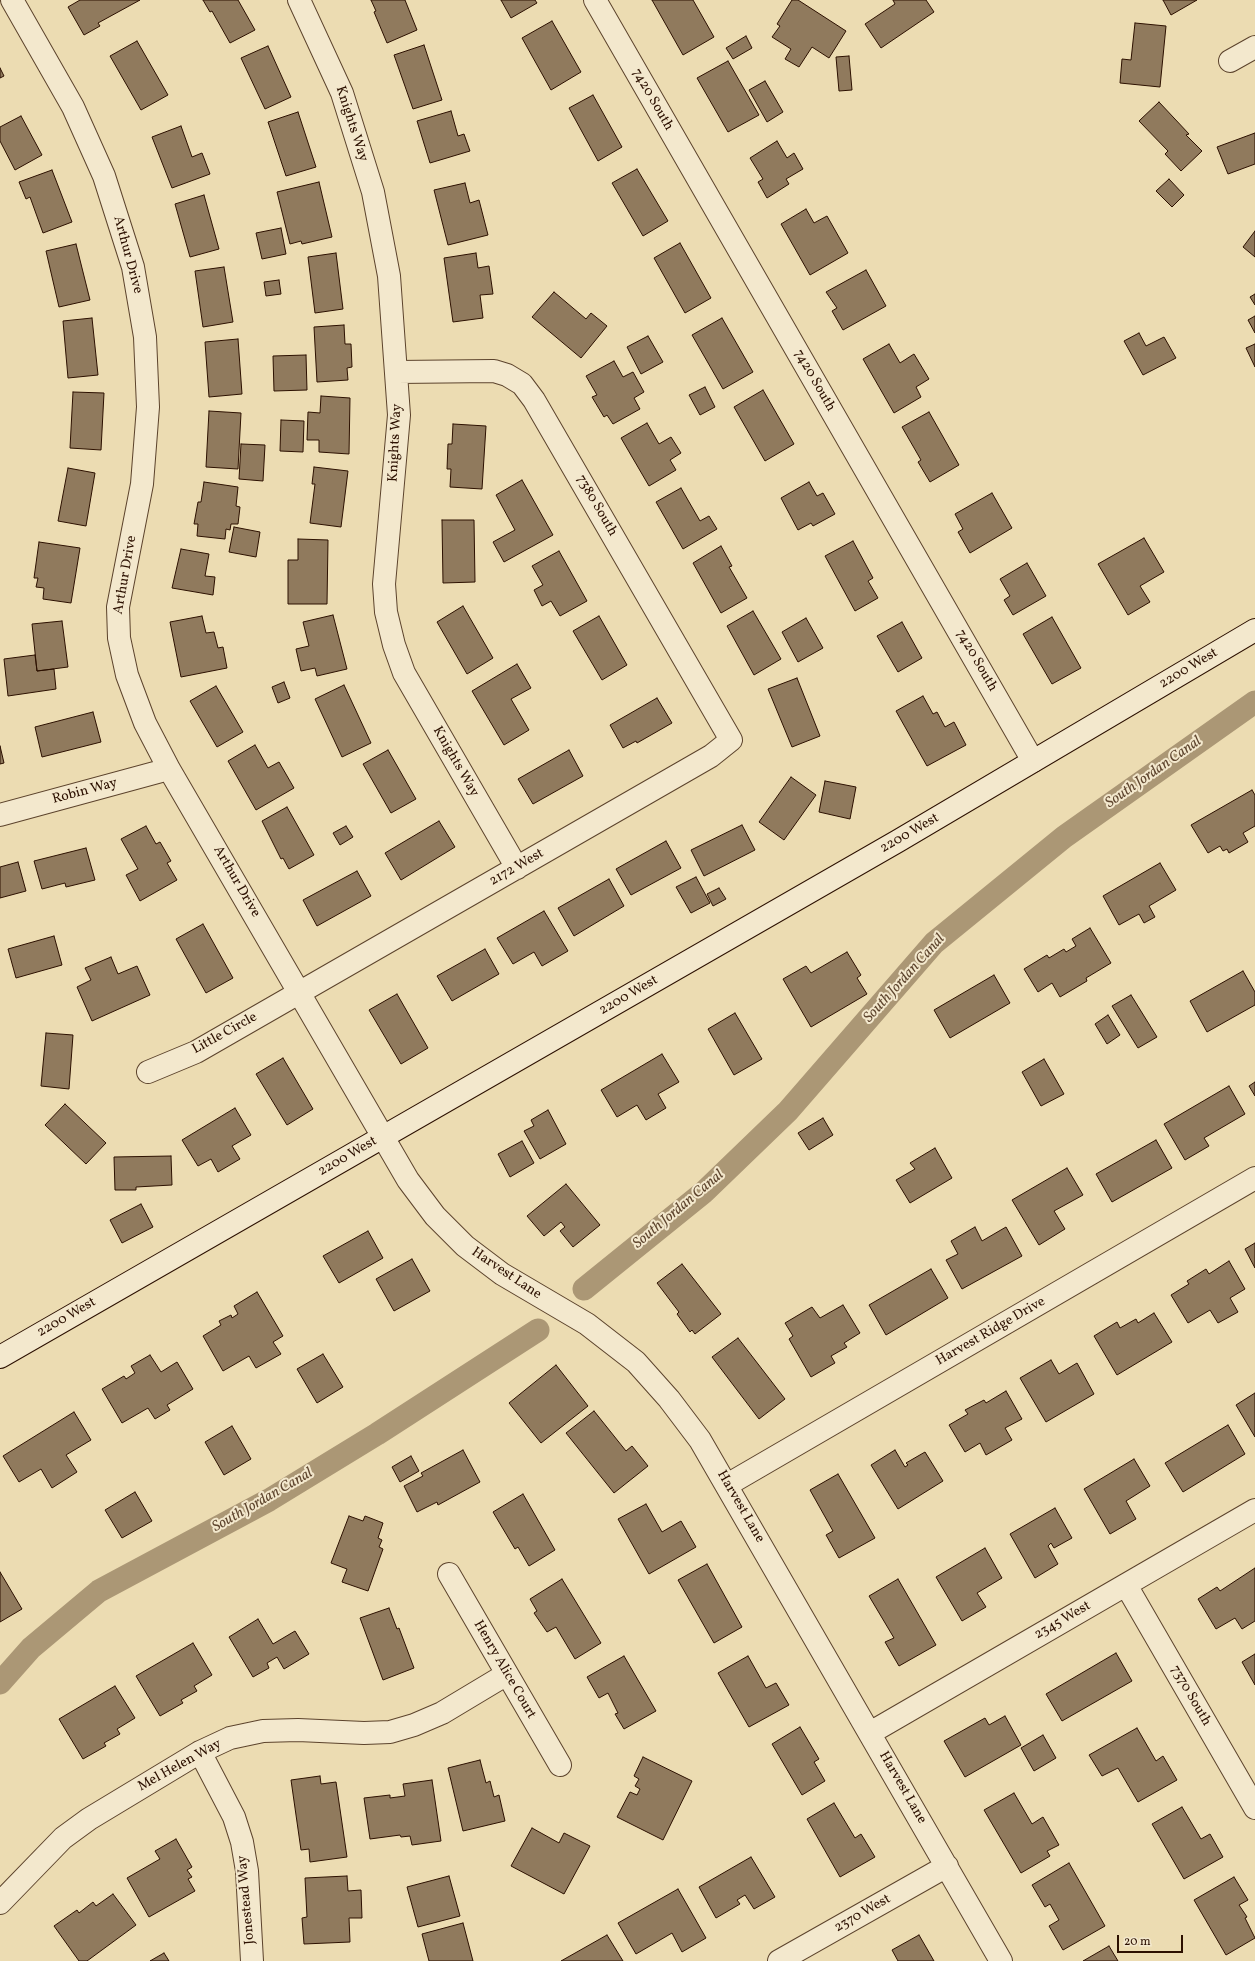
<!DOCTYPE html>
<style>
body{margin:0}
#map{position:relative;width:1255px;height:1961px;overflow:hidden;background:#ecdcb2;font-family:Vollkorn,serif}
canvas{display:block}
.scale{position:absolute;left:1117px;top:1935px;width:66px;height:18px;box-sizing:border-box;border:2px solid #2c1000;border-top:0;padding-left:5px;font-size:12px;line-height:14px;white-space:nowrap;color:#2c1000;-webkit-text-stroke:3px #f3e8cd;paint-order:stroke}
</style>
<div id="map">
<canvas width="1255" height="1961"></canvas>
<div class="scale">20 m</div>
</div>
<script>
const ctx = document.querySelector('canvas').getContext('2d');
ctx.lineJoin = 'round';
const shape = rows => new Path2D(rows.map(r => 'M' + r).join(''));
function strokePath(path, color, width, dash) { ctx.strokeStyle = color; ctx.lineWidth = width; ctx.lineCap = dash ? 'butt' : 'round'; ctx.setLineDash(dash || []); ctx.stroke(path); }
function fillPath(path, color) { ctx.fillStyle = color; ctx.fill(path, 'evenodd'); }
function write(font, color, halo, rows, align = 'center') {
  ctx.font = font + ' Vollkorn,serif'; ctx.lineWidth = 4; ctx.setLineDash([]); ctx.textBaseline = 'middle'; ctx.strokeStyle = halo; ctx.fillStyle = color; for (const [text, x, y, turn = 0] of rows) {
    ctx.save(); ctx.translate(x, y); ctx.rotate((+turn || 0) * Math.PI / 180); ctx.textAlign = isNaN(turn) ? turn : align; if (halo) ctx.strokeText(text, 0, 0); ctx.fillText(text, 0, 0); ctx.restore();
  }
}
strokePath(shape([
 [584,1289,704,1192,788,1111,934,943,1064,837,1255,702],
 [0,1683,31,1648,99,1591,269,1500,377,1434,538,1330]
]), '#ab9775', 23);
const building = shape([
 [80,0,140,0,98,23,100,26,84,35,68,7,80,0],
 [203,0,238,0,255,30,230,43,212,11,210,12,203,0],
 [371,0,405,0,417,30,387,43,374,12,376,11,371,0],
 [501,0,535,0,537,3,511,18,501,0],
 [652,0,693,0,714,37,683,55,652,0],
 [792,0,798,0,846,31,829,58,812,47,799,67,785,59,791,49,772,37,780,26,777,24,792,0],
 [893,0,926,0,934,12,881,48,865,24,895,4,893,0],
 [1163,0,1197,0,1171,15,1163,0],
 [552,21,581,72,551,90,522,38,552,21],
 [1135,23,1166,26,1160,87,1120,83,1122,59,1131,60,1135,23],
 [746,36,752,48,733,59,726,48,746,36],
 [137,41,168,95,141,110,110,56,137,41],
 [424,45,442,100,413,109,394,55,424,45],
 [268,46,291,97,265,109,241,58,268,46],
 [849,56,852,90,839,91,836,57,849,56],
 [728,61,759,115,728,132,697,78,728,61],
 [0,68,4,76,0,78,0,68],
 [765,81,783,112,767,122,749,90,765,81],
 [593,95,622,147,598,161,569,108,593,95],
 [1159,102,1189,134,1186,135,1202,151,1181,171,1165,154,1168,151,1139,121,1159,102],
 [451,111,458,136,464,134,470,151,430,163,417,121,451,111],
 [298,112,316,167,286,176,268,122,298,112],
 [21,116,42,155,15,170,0,141,0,127,21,116],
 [181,126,192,157,202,153,210,174,172,188,152,137,181,126],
 [1255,133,1255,164,1228,174,1217,147,1255,133],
 [777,141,787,158,794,153,803,169,786,179,789,184,767,198,758,182,763,179,750,158,777,141],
 [637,169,668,221,643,236,612,183,637,169],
 [52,170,72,222,43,233,30,197,26,199,19,182,52,170],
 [1169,179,1184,195,1172,207,1156,191,1169,179],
 [319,182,332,237,302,244,301,241,290,244,277,192,319,182],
 [465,183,470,203,479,200,488,235,448,245,434,190,465,183],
 [204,195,219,249,190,257,175,204,204,195],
 [806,209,814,223,827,216,848,253,810,275,781,224,806,209],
 [281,228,286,254,262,259,256,233,281,228],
 [1255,231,1255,257,1243,247,1255,231],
 [680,243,711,298,685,313,654,258,680,243],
 [76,244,90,300,59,307,46,251,76,244],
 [336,253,343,309,315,313,308,257,336,253],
 [476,253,478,268,489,266,493,294,480,295,483,318,453,322,444,258,476,253],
 [224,267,233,322,203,327,195,271,224,267],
 [866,270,886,306,843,330,832,311,837,308,826,292,866,270],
 [279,280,281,294,266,296,264,282,279,280],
 [554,292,586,319,591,313,607,326,581,358,532,317,554,292],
 [1255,294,1255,305,1250,297,1255,294],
 [1255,316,1255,333,1248,320,1255,316],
 [92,318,98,375,68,378,63,321,92,318],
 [722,318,753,372,723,389,692,335,722,318],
 [344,325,345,344,351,344,352,367,347,368,348,380,317,382,314,327,344,325],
 [1139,333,1146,346,1164,337,1176,358,1143,375,1124,341,1139,333],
 [648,336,663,362,641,374,627,347,648,336],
 [238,339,242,394,209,397,205,342,238,339],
 [889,344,900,363,914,354,929,379,916,387,921,397,894,413,863,359,889,344],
 [1255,344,1255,367,1246,348,1255,344],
 [306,355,307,390,274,391,273,356,306,355],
 [614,361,623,377,633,372,644,392,634,398,640,409,613,424,607,415,604,417,592,397,597,395,586,376,614,361],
 [705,387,715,407,700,415,689,395,705,387],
 [763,390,794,444,765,461,734,407,763,390],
 [73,392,104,393,101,450,70,448,73,392],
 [321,396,350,398,349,454,319,452,319,440,307,440,308,412,320,413,321,396],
 [209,411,241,413,238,469,206,467,209,411],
 [929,412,959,465,930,482,918,462,921,460,902,427,929,412],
 [281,420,304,421,303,452,280,451,281,420],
 [647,423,659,444,671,437,681,453,670,460,676,470,649,486,621,438,647,423],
 [453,424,486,426,482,489,450,487,451,469,447,469,448,444,452,444,453,424],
 [241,444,265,445,263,481,239,479,241,444],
 [314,467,348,471,341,527,310,523,315,484,312,484,314,467],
 [68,468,95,473,86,526,58,521,68,468],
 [522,480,553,535,504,562,493,542,515,530,496,495,522,480],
 [204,482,238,487,236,506,240,507,238,524,231,524,230,530,226,529,225,539,197,536,198,524,194,524,198,502,201,502,204,482],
 [809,482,817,496,823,493,835,514,813,526,811,523,798,530,781,498,809,482],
 [681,488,700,521,709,516,717,529,683,549,656,502,681,488],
 [992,493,1012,528,970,553,958,532,963,529,955,514,992,493],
 [442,520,474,520,475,582,443,583,442,520],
 [234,527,260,532,256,557,229,552,234,527],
 [1144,538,1164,572,1140,586,1150,602,1128,615,1098,564,1144,538],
 [298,539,328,540,327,604,288,604,288,560,298,560,298,539],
 [853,541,873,578,868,581,878,598,855,611,825,556,853,541],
 [39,542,80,548,71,603,43,599,44,588,36,587,38,578,34,578,39,542],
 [721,546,732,566,729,567,747,598,721,613,693,563,721,546],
 [181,549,209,554,205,576,215,577,213,595,172,588,181,549],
 [559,551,587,601,560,616,551,601,542,606,534,590,543,585,532,566,559,551],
 [1027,563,1046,596,1013,615,1004,600,1010,596,1000,579,1027,563],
 [463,606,493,658,467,674,437,622,463,606],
 [753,611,781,659,754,675,727,626,753,611],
 [333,615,347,669,317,676,315,668,301,671,296,649,309,646,303,622,333,615],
 [202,616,206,633,214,632,218,648,223,647,227,668,181,677,170,622,202,616],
 [599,616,627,665,602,680,573,631,599,616],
 [1052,617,1081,668,1052,684,1023,634,1052,617],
 [806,618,823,648,798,662,782,632,806,618],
 [62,621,68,667,37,671,32,624,62,621],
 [902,622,922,658,898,672,877,636,902,622],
 [35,655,37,671,54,669,56,689,8,696,4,659,35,655],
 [517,664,531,688,511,699,529,730,504,745,472,691,517,664],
 [797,678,820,736,792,747,768,689,797,678],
 [284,682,290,698,278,703,272,687,284,682],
 [344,685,371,743,342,757,315,699,344,685],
 [216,686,243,732,217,747,190,701,216,686],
 [923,696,933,714,937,712,945,727,954,722,966,745,927,766,896,711,923,696],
 [657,698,672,723,637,743,636,741,623,748,610,725,657,698],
 [93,712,101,742,42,757,35,727,93,712],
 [255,745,268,768,279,762,294,788,256,810,228,761,255,745],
 [0,746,4,763,0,764,0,746],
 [388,750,416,799,391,813,363,764,388,750],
 [569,750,583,776,533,804,518,779,569,750],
 [791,777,816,795,784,840,759,822,791,777],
 [825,781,856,787,850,819,819,812,825,781],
 [1252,790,1255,795,1255,826,1243,833,1248,842,1229,853,1227,849,1223,851,1220,846,1208,853,1191,825,1252,790],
 [287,807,314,855,289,869,283,858,281,859,262,821,287,807],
 [439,821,455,847,401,880,385,853,439,821],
 [742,825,755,850,704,876,691,850,742,825],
 [146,826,156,844,160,842,171,861,167,863,177,880,140,901,126,875,138,869,121,839,146,826],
 [346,826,353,837,340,845,333,833,346,826],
 [666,841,681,868,631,895,616,869,666,841],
 [86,848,95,880,66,887,65,883,42,889,34,861,86,848],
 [18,862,26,891,0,898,0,867,18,862],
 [1160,863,1176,890,1149,906,1155,917,1144,923,1139,914,1119,925,1103,896,1160,863],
 [357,871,371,896,317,926,303,900,357,871],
 [696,877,710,903,691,913,676,887,696,877],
 [609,879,624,906,574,936,558,908,609,879],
 [719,888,726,899,713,906,707,894,719,888],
 [544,911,568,951,542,966,534,952,513,964,497,938,544,911],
 [203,924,233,978,206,993,176,939,203,924],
 [1090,928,1111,963,1086,978,1087,981,1060,997,1052,983,1038,992,1024,969,1047,955,1049,958,1064,949,1066,952,1076,946,1072,939,1090,928],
 [54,936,62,965,16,978,8,949,54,936],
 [485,949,499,974,452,1001,437,976,485,949],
 [847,952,861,975,857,978,867,994,811,1027,783,979,806,966,811,973,847,952],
 [111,957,118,974,137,966,150,995,92,1021,77,987,91,980,85,968,111,957],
 [1243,971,1255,992,1255,1005,1207,1032,1190,1001,1243,971],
 [994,975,1010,1003,950,1038,934,1010,994,975],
 [397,994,428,1048,401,1064,369,1010,397,994],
 [1131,995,1157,1037,1138,1048,1112,1006,1131,995],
 [735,1013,762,1059,734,1075,708,1029,735,1013],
 [1108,1015,1120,1035,1107,1044,1095,1024,1108,1015],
 [46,1033,73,1035,69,1089,41,1086,46,1033],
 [662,1054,679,1082,658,1094,666,1108,646,1120,637,1105,617,1117,601,1090,662,1054],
 [283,1058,313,1109,287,1125,256,1074,283,1058],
 [1044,1059,1064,1094,1041,1106,1022,1072,1044,1059],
 [1255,1082,1255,1096,1249,1086,1255,1082],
 [1229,1086,1245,1114,1204,1138,1209,1146,1185,1160,1164,1124,1229,1086],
 [65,1104,106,1143,86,1164,45,1125,65,1104],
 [235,1108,251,1135,232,1146,240,1159,218,1172,211,1159,198,1166,182,1140,235,1108],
 [548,1110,566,1144,540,1159,524,1131,534,1126,531,1120,548,1110],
 [823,1118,833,1135,809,1150,798,1133,823,1118],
 [1156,1140,1172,1168,1112,1202,1096,1174,1156,1140],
 [522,1141,534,1163,510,1177,498,1154,522,1141],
 [935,1148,952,1178,910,1203,896,1180,915,1169,910,1163,935,1148],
 [171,1156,172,1185,136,1187,136,1190,115,1190,114,1157,171,1156],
 [1067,1168,1083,1195,1054,1211,1065,1229,1039,1245,1012,1200,1067,1168],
 [566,1184,600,1225,573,1247,560,1231,565,1227,561,1222,544,1236,527,1216,566,1184],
 [141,1204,153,1227,122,1243,110,1220,141,1204],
 [975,1227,982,1241,1006,1227,1022,1256,962,1289,946,1260,958,1254,951,1241,975,1227],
 [368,1231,383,1258,339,1283,323,1256,368,1231],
 [1255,1243,1255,1268,1245,1249,1255,1243],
 [412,1259,430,1291,394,1311,376,1279,412,1259],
 [1229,1261,1245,1289,1230,1298,1238,1312,1218,1323,1210,1310,1188,1323,1171,1295,1189,1284,1187,1281,1206,1269,1209,1274,1229,1261],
 [682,1264,721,1314,695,1334,692,1330,690,1332,677,1314,679,1312,657,1283,682,1264],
 [931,1269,948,1298,886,1335,869,1305,931,1269],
 [257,1292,283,1336,273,1342,281,1354,256,1368,249,1356,223,1371,203,1336,221,1325,219,1321,231,1315,232,1318,238,1314,234,1306,257,1292],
 [843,1305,860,1333,844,1343,847,1347,831,1356,835,1363,811,1377,789,1339,793,1336,785,1323,812,1307,820,1318,843,1305],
 [1154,1313,1172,1342,1117,1375,1094,1336,1117,1322,1120,1328,1136,1319,1138,1323,1154,1313],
 [738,1338,785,1399,759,1419,712,1357,738,1338],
 [323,1354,343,1387,317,1403,297,1369,323,1354],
 [150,1355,161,1372,177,1362,193,1389,167,1405,170,1410,155,1419,148,1408,122,1423,102,1389,124,1376,126,1379,135,1373,131,1366,150,1355],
 [1051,1360,1059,1374,1077,1363,1094,1394,1046,1422,1020,1378,1051,1360],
 [556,1365,588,1406,541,1443,509,1403,556,1365],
 [1006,1391,1022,1419,1005,1428,1012,1440,986,1455,980,1443,965,1452,949,1425,968,1414,965,1410,984,1400,986,1403,1006,1391],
 [1255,1393,1255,1437,1236,1405,1255,1393],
 [594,1411,626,1451,632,1446,648,1466,614,1493,566,1433,594,1411],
 [74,1412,91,1440,66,1455,77,1472,52,1488,41,1469,19,1482,3,1456,74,1412],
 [1228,1425,1245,1454,1183,1492,1165,1463,1228,1425],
 [232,1426,251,1459,224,1475,205,1442,232,1426],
 [463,1450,480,1482,438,1505,437,1502,417,1512,404,1486,423,1476,421,1473,463,1450],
 [895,1450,905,1467,908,1465,906,1463,925,1452,943,1481,898,1509,871,1465,895,1450],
 [411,1456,419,1471,400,1482,392,1467,411,1456],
 [1134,1459,1150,1486,1126,1501,1136,1519,1110,1534,1084,1489,1134,1459],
 [838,1474,875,1538,839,1558,826,1535,833,1531,810,1490,838,1474],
 [135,1492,152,1521,122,1538,105,1510,135,1492],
 [523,1494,555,1550,529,1566,518,1547,515,1549,493,1512,523,1494],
 [646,1504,662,1532,681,1521,696,1547,649,1574,618,1519,646,1504],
 [1055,1508,1072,1538,1054,1548,1051,1543,1048,1546,1058,1564,1035,1578,1010,1534,1055,1508],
 [349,1516,363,1521,365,1516,383,1523,378,1538,382,1540,379,1547,383,1549,368,1591,342,1582,347,1569,331,1563,349,1516],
 [985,1548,1002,1578,977,1593,986,1607,962,1621,936,1577,985,1548],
 [707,1564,742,1627,714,1643,678,1580,707,1564],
 [1255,1568,1255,1621,1242,1629,1235,1618,1216,1629,1198,1599,1217,1587,1220,1591,1255,1568],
 [0,1572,22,1609,0,1622,0,1572],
 [562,1579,601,1643,575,1659,556,1627,547,1632,534,1613,537,1611,530,1599,562,1579],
 [898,1579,936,1645,899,1666,885,1642,894,1638,869,1596,898,1579],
 [389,1608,397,1629,399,1628,414,1668,383,1680,360,1618,389,1608],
 [258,1619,273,1644,295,1631,309,1654,284,1669,277,1657,267,1663,269,1668,253,1677,229,1637,258,1619],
 [193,1643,212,1675,194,1686,197,1691,181,1700,183,1703,160,1716,136,1676,193,1643],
 [1116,1653,1132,1681,1062,1721,1046,1694,1116,1653],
 [1255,1654,1255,1685,1242,1662,1255,1654],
 [624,1656,656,1711,624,1729,615,1714,618,1713,608,1693,599,1698,587,1677,624,1656],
 [748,1656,766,1688,776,1683,789,1705,749,1727,718,1673,748,1656],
 [115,1686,135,1718,117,1729,120,1734,104,1743,106,1746,83,1759,59,1719,115,1686],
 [1005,1716,1021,1745,965,1777,944,1741,985,1718,989,1725,1005,1716],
 [800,1727,819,1759,814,1762,825,1781,802,1795,772,1744,800,1727],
 [1137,1728,1156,1761,1163,1756,1177,1780,1138,1802,1118,1768,1102,1776,1089,1755,1137,1728],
 [1043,1735,1056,1758,1034,1771,1021,1748,1043,1735],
 [643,1757,692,1781,663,1840,617,1817,630,1792,637,1795,640,1789,635,1786,639,1779,634,1776,643,1757],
 [480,1760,486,1783,490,1781,494,1797,499,1795,505,1821,463,1831,448,1768,480,1760],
 [320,1776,321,1784,336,1782,347,1857,310,1862,309,1849,301,1850,291,1780,320,1776],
 [432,1780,441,1841,412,1845,410,1836,401,1837,400,1835,370,1839,364,1798,390,1795,390,1798,405,1796,403,1784,432,1780],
 [1014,1793,1032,1824,1043,1817,1059,1845,1047,1851,1050,1856,1021,1873,984,1810,1014,1793],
 [834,1803,855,1838,861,1834,875,1857,840,1877,807,1819,834,1803],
 [1182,1807,1201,1839,1210,1834,1223,1857,1184,1879,1152,1824,1182,1807],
 [532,1828,559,1843,564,1833,590,1846,564,1894,511,1866,532,1828],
 [176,1839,192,1867,187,1870,192,1877,188,1879,195,1891,149,1917,127,1878,160,1859,155,1851,176,1839],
 [751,1857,775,1897,754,1909,745,1895,737,1900,740,1904,716,1918,699,1887,751,1857],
 [1069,1863,1105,1926,1063,1950,1049,1926,1059,1920,1050,1904,1045,1907,1032,1885,1069,1863],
 [347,1876,348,1891,361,1890,362,1918,349,1918,350,1942,304,1944,302,1918,307,1917,305,1878,347,1876],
 [449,1876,460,1916,418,1927,407,1887,449,1876],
 [1234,1877,1248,1900,1239,1905,1247,1917,1245,1918,1255,1938,1226,1955,1194,1900,1234,1877],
 [678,1889,706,1938,682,1952,672,1933,636,1954,618,1923,678,1889],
 [113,1894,136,1925,87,1961,79,1961,54,1926,77,1910,79,1913,93,1902,96,1906,113,1894],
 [463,1923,473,1961,429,1961,422,1934,463,1923],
 [607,1935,623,1961,561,1961,607,1935],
 [919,1935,934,1961,898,1961,892,1950,919,1935],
 [1109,1946,1118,1961,1083,1961,1109,1946],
 [164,1953,169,1961,150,1961,164,1953]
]);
fillPath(building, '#907a5d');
strokePath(building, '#2c1000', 1);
const street = shape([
 [12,0,73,107,104,176,133,267,145,337,148,407,142,484,118,607,119,638,127,675,145,723,169,769,408,1180,435,1216,465,1246,502,1274,587,1324,636,1362,669,1399,700,1440,1001,1961],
 [299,0,342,93,373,192,389,276,399,415,384,584,386,612,394,645,404,673,517,868],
 [595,0,1033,761],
 [1230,61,1255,47],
 [0,815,169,769],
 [148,1072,196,1052,711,756,731,740,534,400,522,384,507,375,494,371,397,372],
 [727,1485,1255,1178],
 [449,1574,560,1765],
 [1126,1585,1255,1808],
 [870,1733,1255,1510],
 [200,1752,234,1817,242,1842,247,1871,252,1961],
 [0,1903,63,1838,89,1819,200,1752,230,1738,263,1731,298,1730,364,1733,390,1732,414,1725,442,1713,507,1674],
 [779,1961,947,1866]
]);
const secondary = shape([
 [0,1357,898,841,1255,630]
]);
strokePath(street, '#5c432c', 24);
strokePath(secondary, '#2c1000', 24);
strokePath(street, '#f3e8cd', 22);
strokePath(secondary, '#f3e8cd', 22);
write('14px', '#2c1000', '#f3e8cd', [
 ["7420 South",652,100,60],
 ["Knights Way",351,124,72],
 ["Arthur Drive",127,255,75],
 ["7420 South",814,381,60],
 ["Knights Way",396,443,-87],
 ["7380 South",596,506,60],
 ["Arthur Drive",126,575,-80],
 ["7420 South",976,661,60],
 ["2200 West",1189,669,-31],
 ["Knights Way",455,762,60],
 ["Robin Way",85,792,-15],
 ["2200 West",910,834,-30],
 ["2172 West",517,868,-30],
 ["Arthur Drive",236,882,60],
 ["2200 West",629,996,-30],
 ["Little Circle",225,1034,-29],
 ["2200 West",348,1157,-30],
 ["Harvest Lane",506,1274,34],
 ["2200 West",67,1318,-30],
 ["Harvest Ridge Drive",991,1332,-30],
 ["Harvest Lane",740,1507,60],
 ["2345 West",1063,1621,-30],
 ["Henry Alice Court",504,1670,60],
 ["7370 South",1190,1696,60],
 ["Mel Helen Way",180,1766,-29],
 ["Harvest Lane",902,1788,60],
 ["Jonestead Way",247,1900,-95],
 ["2370 West",863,1914,-30]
]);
write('italic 15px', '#5f462f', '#f3e8cd', [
 ["South Jordan Canal",1154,773,-35],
 ["South Jordan Canal",905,979,-48],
 ["South Jordan Canal",679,1210,-40],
 ["South Jordan Canal",263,1501,-30]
]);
</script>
